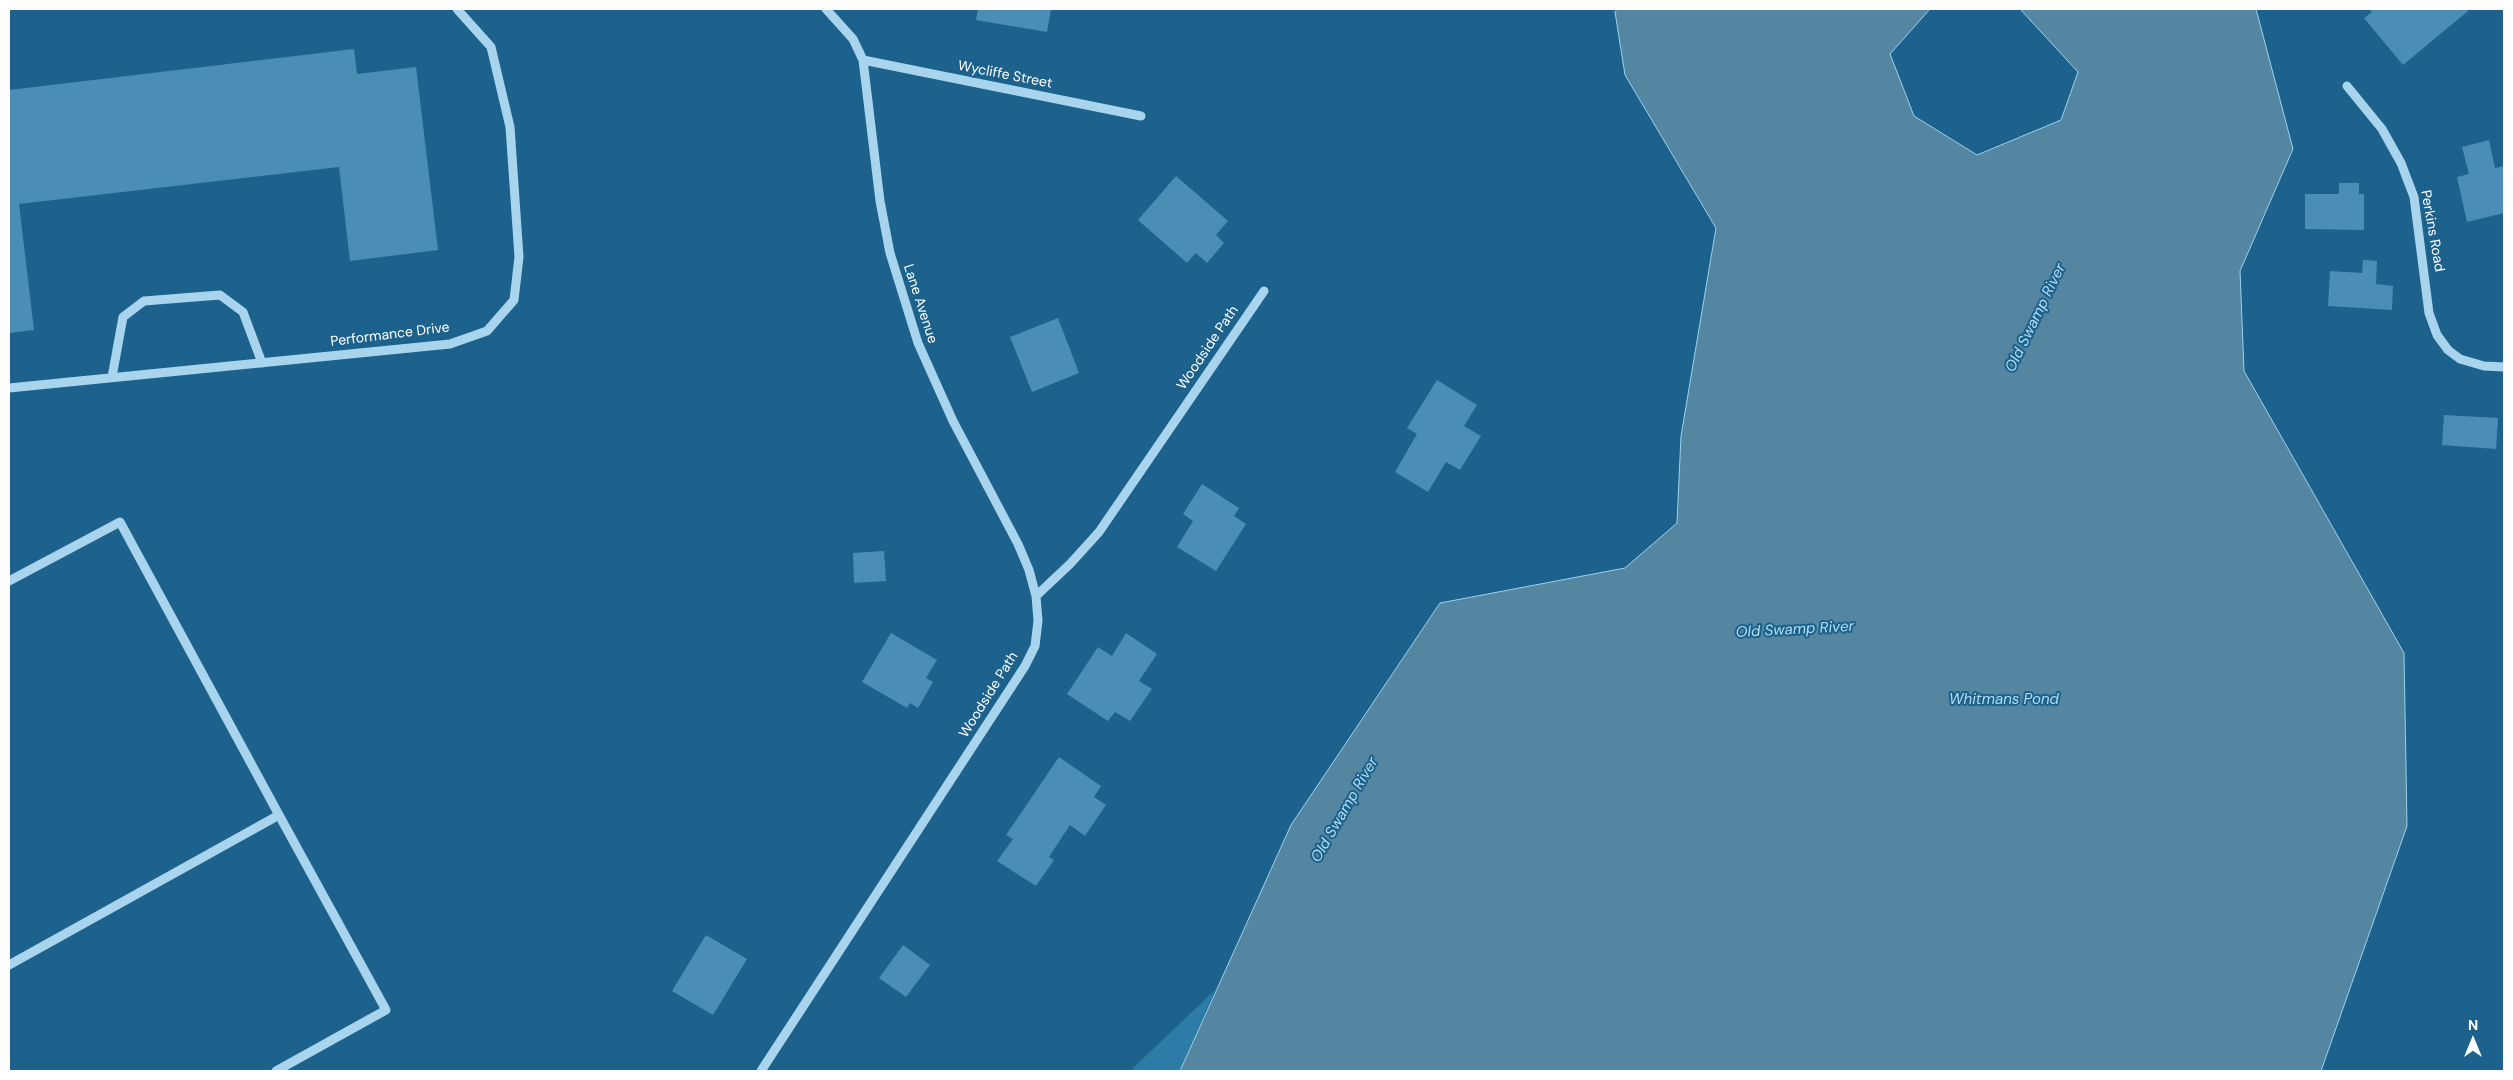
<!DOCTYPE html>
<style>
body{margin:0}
#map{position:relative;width:2513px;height:1080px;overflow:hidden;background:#1c628c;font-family:"DM Sans",sans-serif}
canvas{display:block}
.frame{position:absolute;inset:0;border:10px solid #fff;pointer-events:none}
.north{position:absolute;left:2448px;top:1015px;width:50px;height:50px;-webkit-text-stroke:4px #1c628c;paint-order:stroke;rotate:0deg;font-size:14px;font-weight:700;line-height:20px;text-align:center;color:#fff}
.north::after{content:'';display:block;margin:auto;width:18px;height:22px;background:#fff;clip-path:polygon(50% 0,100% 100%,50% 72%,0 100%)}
</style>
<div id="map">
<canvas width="2513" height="1080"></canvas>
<div class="frame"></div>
<div class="north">N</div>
</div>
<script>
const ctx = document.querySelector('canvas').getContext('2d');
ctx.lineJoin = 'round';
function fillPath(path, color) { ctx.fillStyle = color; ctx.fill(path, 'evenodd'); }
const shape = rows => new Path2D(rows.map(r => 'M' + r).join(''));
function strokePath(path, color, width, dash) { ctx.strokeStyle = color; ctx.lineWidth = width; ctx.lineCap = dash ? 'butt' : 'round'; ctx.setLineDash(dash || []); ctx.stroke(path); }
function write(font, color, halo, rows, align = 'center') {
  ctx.font = font + ' "DM Sans",sans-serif'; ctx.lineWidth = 4; ctx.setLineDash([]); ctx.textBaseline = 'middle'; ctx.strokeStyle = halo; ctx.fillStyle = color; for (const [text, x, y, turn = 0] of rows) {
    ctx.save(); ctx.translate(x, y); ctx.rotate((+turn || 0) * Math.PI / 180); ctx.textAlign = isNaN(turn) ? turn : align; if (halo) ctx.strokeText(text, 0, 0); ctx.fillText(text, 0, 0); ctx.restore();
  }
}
fillPath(shape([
 [1215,990,1180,1071,1130,1071]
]), '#2d7ca8');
const water = shape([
 [1617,9,1930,9,1890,54,1914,116,1977,155,2061,120,2078,72,2020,9,2256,9,2293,149,2240,271,2244,371,2404,653,2407,826,2321,1071,1180,1071,1291,825,1440,603,1625,568,1677,523,1681,436,1716,228,1625,75,1615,12,1617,9]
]);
fillPath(water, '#5485a1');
strokePath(water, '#9cd2ef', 1);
fillPath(shape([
 [978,9,1051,9,1047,32,976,20],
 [2369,9,2466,9,2468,11,2403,65,2364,18,2372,12],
 [354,49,357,74,416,67,438,250,350,261,339,167,19,204,34,330,9,333,9,90],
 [2489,140,2495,168,2504,166,2504,213,2467,222,2457,177,2469,174,2462,147],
 [1176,176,1228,221,1216,235,1224,243,1207,263,1196,253,1187,263,1138,220],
 [2339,183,2359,183,2359,194,2364,194,2364,230,2305,229,2305,194,2339,194],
 [2363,260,2377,261,2376,284,2393,286,2392,310,2328,306,2330,271,2362,273],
 [1058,318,1079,373,1032,392,1010,337],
 [1437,380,1477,405,1464,426,1481,436,1460,470,1446,462,1428,492,1395,472,1417,434,1407,428],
 [2444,415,2498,418,2496,449,2442,445],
 [1202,484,1239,508,1234,516,1246,524,1216,571,1177,547,1193,521,1183,514],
 [884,551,886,581,854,583,853,553],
 [891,633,937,660,926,678,933,682,918,708,910,703,907,708,862,682],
 [1126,633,1157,654,1139,681,1152,689,1130,721,1115,712,1108,721,1067,694,1098,647,1112,656],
 [1059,757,1101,786,1094,797,1106,805,1085,836,1070,825,1049,857,1054,860,1036,886,997,861,1013,839,1006,835],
 [706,935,747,959,713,1015,672,991],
 [903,945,930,965,906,997,879,978]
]), '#4a8eb6');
strokePath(shape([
 [863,60,1141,116],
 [2347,86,2382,129,2401,163,2414,197,2429,313,2437,335,2448,350,2460,359,2484,366,2504,367],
 [112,377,123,317,144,301,220,295,243,312,262,363],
 [9,388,450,344,487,331,514,300,519,257,510,127,491,47,457,9],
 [9,581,120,522,279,815],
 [1036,596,1070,564,1099,532,1264,291],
 [9,965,279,815,386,1010,276,1071],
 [761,1071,1025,666,1035,646,1038,621,1036,596,1029,570,1018,544,953,421,918,343,890,253,880,201,863,60,853,39,826,9]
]), '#a9d4ed', 9);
write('14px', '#fff', '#1c628c', [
 ["Wycliffe Street",1005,75,11],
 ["Perkins Road",2432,231,80],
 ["Lane Avenue",920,304,72],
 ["Performance Drive",390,335,-7],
 ["Woodside Path",1208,348,-56],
 ["Woodside Path",989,695,-58]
]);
write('italic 15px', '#b4ddf4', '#1c628c', [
 ["Old Swamp River",2036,318,-64],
 ["Old Swamp River",1795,630,-3],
 ["Whitmans Pond",2004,700],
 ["Old Swamp River",1345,810,-60]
]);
</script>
